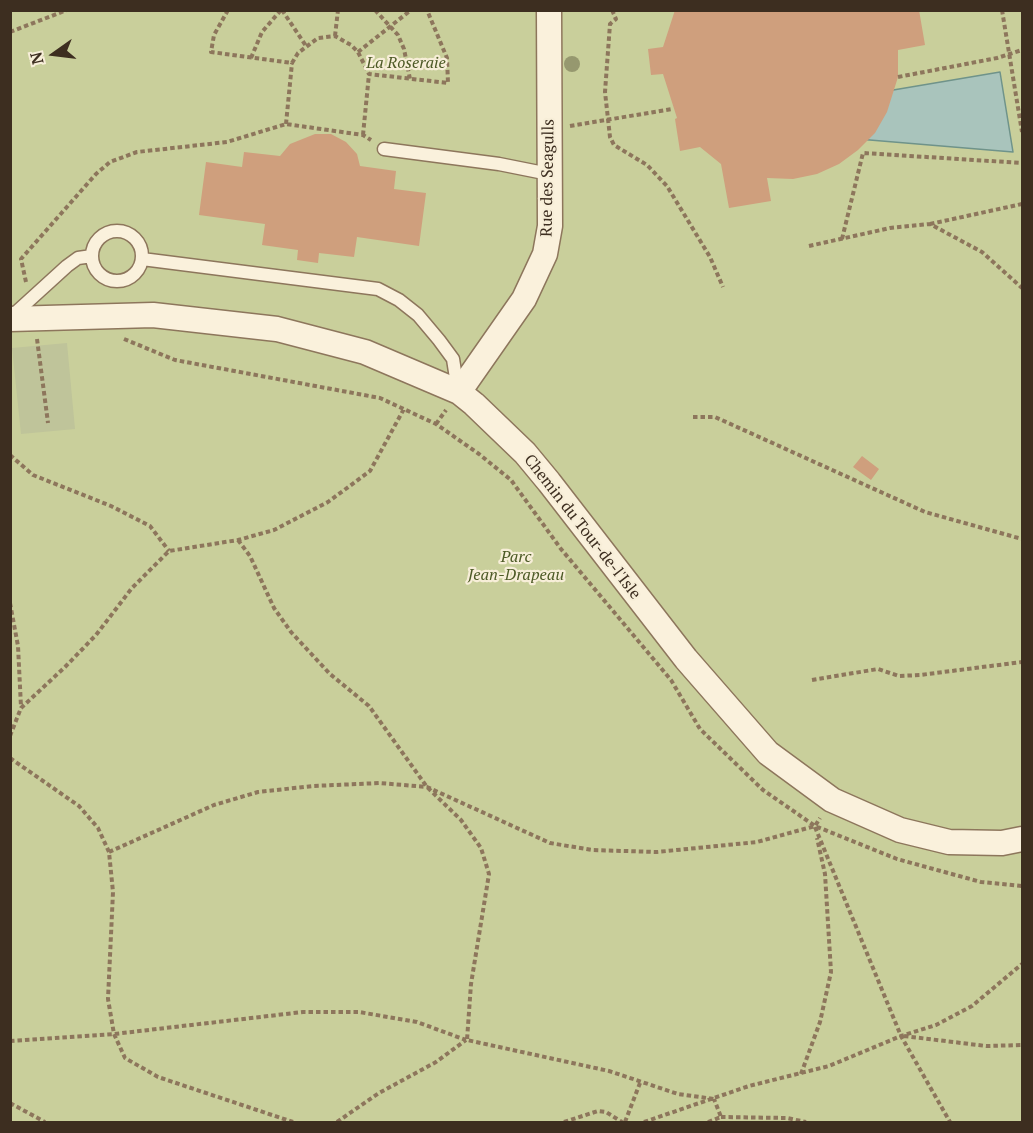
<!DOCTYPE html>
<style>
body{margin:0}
#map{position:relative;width:1033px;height:1133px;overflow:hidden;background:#f0e4c8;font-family:"PT Serif",serif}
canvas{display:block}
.frame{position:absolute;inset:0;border:12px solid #3d2e20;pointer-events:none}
.north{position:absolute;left:24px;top:24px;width:60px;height:60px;-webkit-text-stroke:4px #f7eed8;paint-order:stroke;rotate:256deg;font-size:16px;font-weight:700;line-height:24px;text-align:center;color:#3d2e20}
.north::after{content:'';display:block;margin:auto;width:21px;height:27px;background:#3d2e20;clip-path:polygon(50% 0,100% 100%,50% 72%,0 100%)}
</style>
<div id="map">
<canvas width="1033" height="1133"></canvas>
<div class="frame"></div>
<div class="north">N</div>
</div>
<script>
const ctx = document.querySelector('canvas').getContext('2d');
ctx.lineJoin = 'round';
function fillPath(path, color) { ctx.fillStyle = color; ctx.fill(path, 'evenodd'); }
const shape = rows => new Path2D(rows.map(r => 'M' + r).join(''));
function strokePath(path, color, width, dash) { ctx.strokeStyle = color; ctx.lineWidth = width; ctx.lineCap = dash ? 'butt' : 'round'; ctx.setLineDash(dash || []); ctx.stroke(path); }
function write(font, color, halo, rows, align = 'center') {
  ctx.font = font + ' "PT Serif",serif'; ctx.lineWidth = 4.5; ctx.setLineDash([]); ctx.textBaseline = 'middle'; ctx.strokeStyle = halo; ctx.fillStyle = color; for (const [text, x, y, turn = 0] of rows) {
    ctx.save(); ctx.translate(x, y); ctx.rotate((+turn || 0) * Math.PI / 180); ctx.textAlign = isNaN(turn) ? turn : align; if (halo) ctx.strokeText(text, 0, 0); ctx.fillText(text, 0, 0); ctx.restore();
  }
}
fillPath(shape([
 [10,11,1022,11,1022,1122,11,1122]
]), '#c9cf9b');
fillPath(shape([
 [67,343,75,429,21,434,12,348]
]), '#bfc49a');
const water = shape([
 [1000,72,1013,152,834,137,828,101,1000,72]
]);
fillPath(water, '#a9c4bc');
strokePath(water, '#6f938a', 1.5);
fillPath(shape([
 [675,10,919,10,925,45,898,50,898,77,887,112,875,133,858,150,839,164,817,174,793,179,767,178,771,201,729,208,721,164,700,147,680,151,675,119,677,118,663,74,651,75,648,49,663,47],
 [315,134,331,134,346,142,357,154,360,166,396,171,394,189,426,193,419,246,357,237,354,257,319,253,318,263,297,260,298,250,262,245,265,224,199,215,206,162,242,167,244,152,280,156,290,144],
 [862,456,879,469,871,480,853,467]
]), '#cf9f7d');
const service = shape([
 [384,149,499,164,549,174],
 '92 256a25 25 0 1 1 50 0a25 25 0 1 1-50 0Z',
 [142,259,378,289,399,300,418,315,439,340,453,359,458,391],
 [11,317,67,266,78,258,92,256]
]);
const minor = shape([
 [10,319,153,315,277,329,365,352,459,392,474,404,525,453,549,482,686,659,768,753,832,800,900,830,949,842,1002,843,1022,839],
 [459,392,524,299,545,254,550,226,549,10]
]);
strokePath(service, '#8d765c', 15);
strokePath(minor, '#8d765c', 27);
strokePath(shape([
 [228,10,214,35,211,52,292,63,298,53,318,38,335,36,351,45,358,52,369,74,448,83,447,58,427,10],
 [282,10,306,46],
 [375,10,398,35,404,49,410,79],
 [612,10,616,19,610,24,605,92,610,137,614,145,647,165,667,186,710,257,723,287],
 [1002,10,1022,132],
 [10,32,67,10],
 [335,36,338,10],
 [358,52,411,10],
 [251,58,262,32,281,10],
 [898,77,997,58,1022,50],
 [286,124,292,63],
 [570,126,672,109],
 [363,135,369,74],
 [930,224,1022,204],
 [842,239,863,153,1022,163],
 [809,246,890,228,930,224,982,252,1022,288],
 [26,282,21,259,96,174,110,162,137,152,227,142,286,124,363,135,371,140],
 [37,339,48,423],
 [124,339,175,360,380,398,436,424,479,454,511,480,561,549,671,680,700,729,763,790,815,826,897,859,981,882,1022,886],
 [693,417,715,417,925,512,1022,539],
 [436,424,446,410],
 [10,455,33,475,111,506,150,526,169,551],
 [238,540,250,556,274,608,291,632,330,674,369,706,427,787,461,820,481,848,489,874,471,984,467,1040,609,1071,678,1094,714,1099],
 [10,603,18,646,21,707],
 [812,680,878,669,899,676,920,675,1022,662],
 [10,736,21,708,65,667,96,635,132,588,169,551,238,540,274,530,328,502,370,471,405,407],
 [10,758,79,806,98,828,109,852,113,892,108,999,114,1034,125,1058,158,1077,293,1122],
 [815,827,901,1036,950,1122],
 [109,852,214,805,258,792,313,786,380,783,427,787,550,843,592,850,657,852,757,842,815,826,820,818],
 [904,1036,986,1046,1022,1045],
 [10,1041,114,1034,303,1012,359,1012,417,1022,466,1040],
 [801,1074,820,1022,831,972,825,874,817,838],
 [10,1103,45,1122],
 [721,1117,787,1118,806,1122],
 [337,1122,379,1093,436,1062,466,1040],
 [564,1122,598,1111,606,1112,622,1122],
 [625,1122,640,1083],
 [644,1122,749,1086,829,1066,901,1036,936,1025,972,1006,1022,964],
 [708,1122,721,1117,714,1099]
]), '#8d765c', 4, [4.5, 3]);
strokePath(service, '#faf1dc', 12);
strokePath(minor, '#faf1dc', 24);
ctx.fillStyle = '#96986f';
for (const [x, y] of [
 [572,64]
]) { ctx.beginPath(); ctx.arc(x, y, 8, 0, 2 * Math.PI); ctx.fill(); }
write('italic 16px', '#4d5a26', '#f7eed8', [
 ["La Roseraie",406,63],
 ["Parc",516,557],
 ["Jean-Drapeau",516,575]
]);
write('16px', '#3d2e20', '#f7eed8', [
 ["Rue des Seagulls",548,178,-89],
 ["Chemin du Tour-de-l'Isle",582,527,52]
]);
</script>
